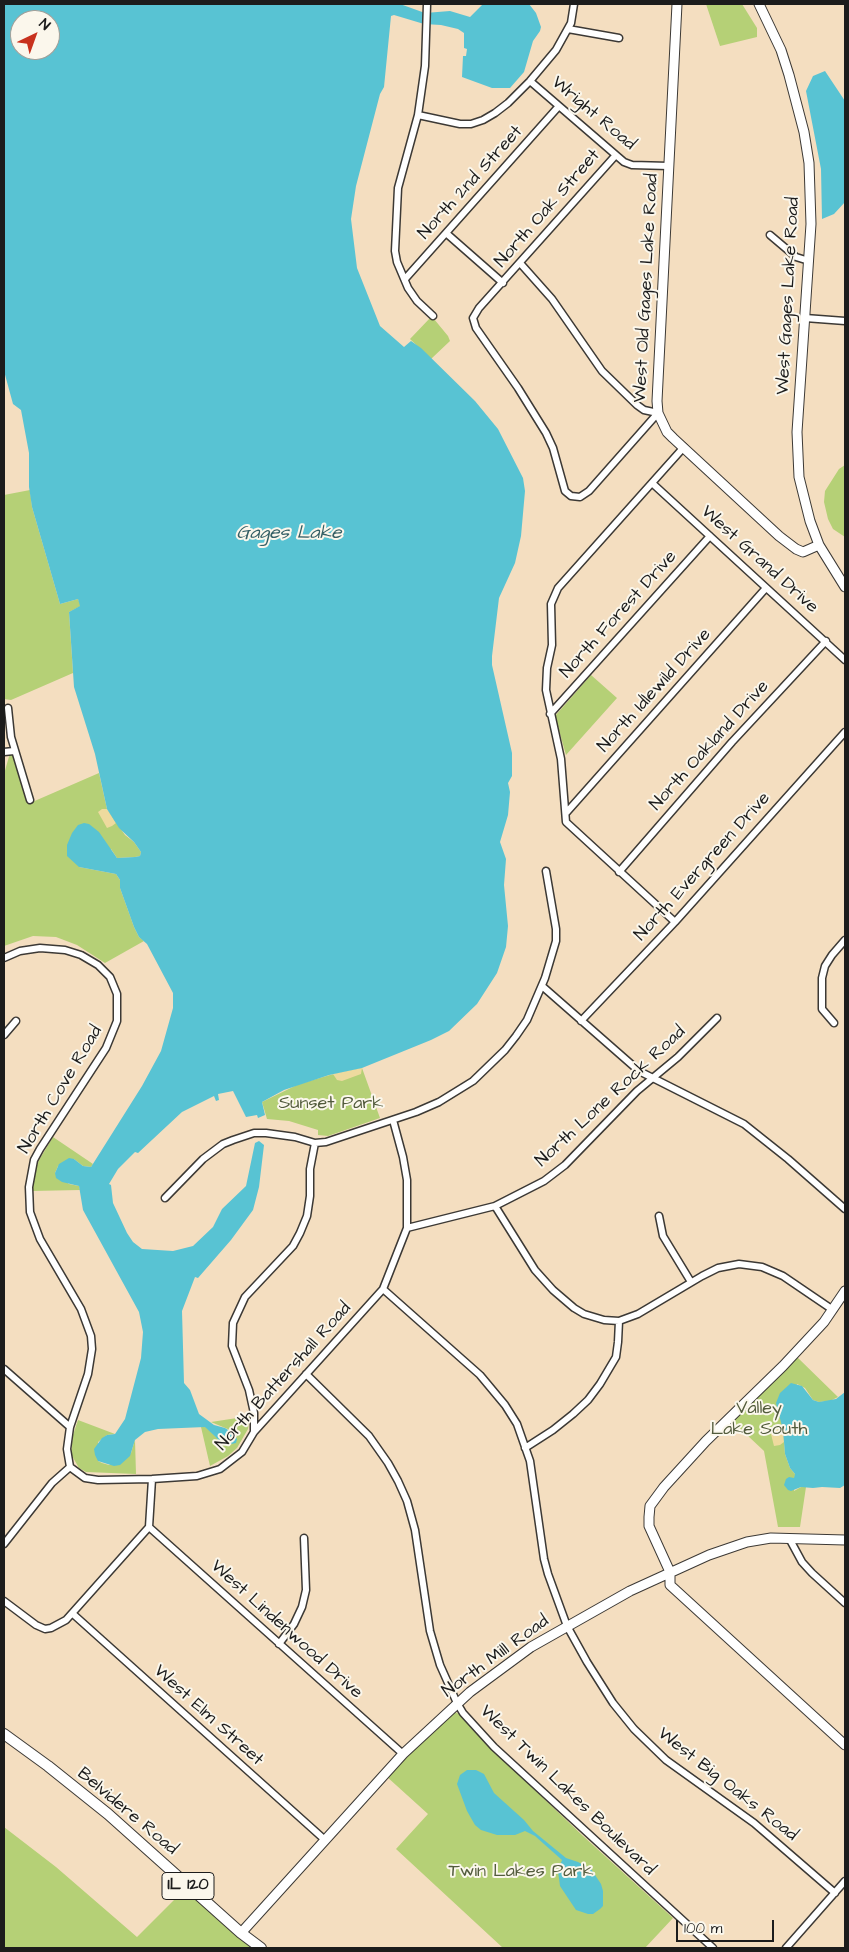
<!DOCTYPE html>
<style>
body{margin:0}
#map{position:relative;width:849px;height:1952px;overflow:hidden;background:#f4dec0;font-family:"Architects Daughter",sans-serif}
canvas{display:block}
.frame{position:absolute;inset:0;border:5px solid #1c1c1c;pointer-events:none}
.north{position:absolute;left:10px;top:10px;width:50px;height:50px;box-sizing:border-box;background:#fbf7ec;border:1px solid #a29f99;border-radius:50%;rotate:42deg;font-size:14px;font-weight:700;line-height:20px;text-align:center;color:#1c1c1c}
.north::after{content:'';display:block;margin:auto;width:18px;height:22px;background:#c8321e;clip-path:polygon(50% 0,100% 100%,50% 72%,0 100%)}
.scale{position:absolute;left:676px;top:1920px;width:98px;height:22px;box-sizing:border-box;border:2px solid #1c1c1c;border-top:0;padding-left:6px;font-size:15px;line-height:18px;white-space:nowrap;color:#1c1c1c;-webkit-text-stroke:4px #fbf7ec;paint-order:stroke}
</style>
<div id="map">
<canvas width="849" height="1952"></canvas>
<div class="frame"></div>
<div class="north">N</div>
<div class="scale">100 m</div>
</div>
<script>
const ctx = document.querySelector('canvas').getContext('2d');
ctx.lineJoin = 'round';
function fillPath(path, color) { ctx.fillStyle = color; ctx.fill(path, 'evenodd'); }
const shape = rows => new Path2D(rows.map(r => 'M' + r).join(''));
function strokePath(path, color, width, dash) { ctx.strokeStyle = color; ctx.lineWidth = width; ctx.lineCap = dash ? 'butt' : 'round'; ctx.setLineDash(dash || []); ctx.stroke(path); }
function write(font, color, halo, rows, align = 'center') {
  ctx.font = font + ' "Architects Daughter",sans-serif'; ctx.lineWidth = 4; ctx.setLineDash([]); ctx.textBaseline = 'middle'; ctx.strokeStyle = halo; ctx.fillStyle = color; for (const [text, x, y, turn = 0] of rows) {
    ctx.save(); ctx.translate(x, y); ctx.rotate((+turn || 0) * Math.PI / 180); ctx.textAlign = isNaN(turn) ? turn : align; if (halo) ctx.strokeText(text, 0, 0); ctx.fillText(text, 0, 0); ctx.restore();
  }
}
fillPath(shape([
 [706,4,742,4,757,28,757,37,720,46],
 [430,318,434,319,448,336,450,341,431,359,410,339],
 [845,465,845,537,833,529,828,519,824,502,825,491,839,469],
 [30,490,32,507,60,604,78,599,81,606,69,612,73,673,11,700,4,699,4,495],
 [591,675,617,698,566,755,555,716],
 [10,753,13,754,30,803,99,773,107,809,125,835,134,842,141,852,140,856,135,857,117,858,111,849,79,867,116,874,120,880,120,888,134,927,139,937,144,941,105,963,77,945,56,937,33,936,4,946,4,774],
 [362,1068,380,1118,328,1136,318,1135,318,1130,289,1121,267,1119,262,1102,299,1084,330,1075],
 [53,1137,93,1164,91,1167,83,1166,74,1159,58,1166,55,1173,69,1184,79,1186,80,1190,32,1191,34,1173,39,1160],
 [796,1356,838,1397,830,1401,819,1402,813,1400,805,1388,797,1384,783,1430,785,1454,790,1468,795,1474,794,1491,801,1487,806,1487,800,1527,778,1527,764,1451,730,1419],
 [250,1416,248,1429,237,1448,228,1456,210,1466,201,1427,207,1427,216,1437,237,1437,230,1430,211,1422],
 [78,1420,115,1434,107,1435,98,1442,98,1461,102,1463,109,1465,131,1453,135,1440,136,1474,86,1472,79,1468,71,1454,73,1435],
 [455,1712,459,1714,472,1729,495,1752,583,1836,673,1918,645,1948,503,1948,396,1849,428,1814,386,1776,451,1713],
 [4,1827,56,1867,137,1937,188,1886,257,1948,4,1948]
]), '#b5d076');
fillPath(shape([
 [102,809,107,809,116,823,112,826,107,828,98,812],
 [362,1068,361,1074,342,1081,337,1080,333,1074],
 [777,1429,783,1430,784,1442,780,1445,774,1446,771,1434]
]), '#eeda9e');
fillPath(shape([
 [4,4,400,4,425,13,450,11,470,17,483,4,529,4,536,13,541,27,540,31,533,41,524,72,510,88,492,88,462,77,463,56,466,56,467,49,464,48,464,33,458,29,441,25,424,24,394,15,391,16,384,87,380,94,356,186,351,219,357,268,380,326,404,347,411,341,421,348,475,401,498,429,523,478,525,491,521,536,515,563,499,598,492,656,492,665,512,753,512,776,508,783,510,792,508,815,500,842,506,859,504,885,508,926,506,947,497,973,477,1004,449,1031,431,1040,362,1068,329,1075,284,1090,262,1102,265,1115,258,1118,257,1115,246,1117,233,1091,218,1094,219,1100,216,1101,214,1096,182,1112,138,1153,135,1152,118,1169,109,1184,111,1185,113,1203,127,1233,133,1242,142,1249,173,1251,193,1246,213,1227,222,1209,246,1186,255,1143,259,1141,264,1145,259,1187,253,1210,231,1240,198,1278,195,1277,182,1311,184,1383,190,1390,199,1414,214,1425,225,1428,233,1433,237,1439,236,1443,227,1445,221,1442,205,1427,158,1429,145,1432,135,1440,130,1456,120,1465,114,1466,98,1461,95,1455,94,1449,102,1438,107,1435,115,1434,125,1419,141,1358,143,1332,139,1312,83,1210,79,1186,62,1182,56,1178,55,1173,59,1164,69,1158,74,1159,83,1166,91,1167,142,1086,161,1051,173,1008,173,993,147,944,139,937,134,927,120,888,120,880,116,874,79,867,67,856,67,845,72,833,78,825,84,823,89,824,99,832,117,858,135,857,140,856,141,852,134,842,119,828,107,809,95,754,74,687,69,612,80,606,78,599,60,604,32,507,29,487,29,453,21,410,13,404,4,371],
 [20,20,50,20,50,50,20,50],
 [825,71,845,101,845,202,834,214,822,219,821,169,806,91,813,76],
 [791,1383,802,1386,813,1400,819,1402,836,1399,845,1392,845,1485,840,1488,822,1487,813,1488,801,1487,791,1491,788,1490,784,1485,786,1479,789,1477,794,1478,795,1474,790,1468,785,1454,783,1430,776,1403,780,1393],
 [467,1770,476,1770,484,1774,494,1793,524,1820,533,1831,566,1858,578,1862,591,1869,601,1884,603,1891,603,1906,600,1909,593,1914,588,1914,576,1910,560,1886,558,1871,562,1860,535,1836,525,1831,515,1835,497,1835,481,1830,475,1825,467,1811,457,1784,460,1775]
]), '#58c3d3');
const street = shape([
 [427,4,425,66,418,115,398,188,395,251,397,262,408,288,417,301,433,316],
 [568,29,619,38],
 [530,81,624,162,632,165,669,166],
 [418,115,460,124,471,124,483,120,495,113,508,103,530,81,556,50,571,23,574,4],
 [446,233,503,283],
 [770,235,796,257,809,261],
 [520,263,552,299,602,371,637,405,644,410,658,413,589,491,580,497,571,496,565,491,553,448,546,433,518,388,476,328,473,318,479,308,615,156],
 [405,279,559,106],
 [805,318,845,321],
 [652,483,845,660],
 [8,708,11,737,30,800],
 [550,714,710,536],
 [4,752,14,751],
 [566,813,766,588],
 [619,872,732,742,826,641],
 [675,922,566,822,561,759,546,690,547,668,552,645,551,604,558,588,684,447],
 [4,958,20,951,40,948,65,950,81,955,98,965,110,977,117,994,117,1021,106,1048,40,1149,34,1160,29,1187,30,1212,40,1239,81,1309,91,1336,92,1349,88,1374,70,1427,67,1449,70,1467],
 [542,986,639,1071,744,1124,788,1159,845,1209],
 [581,1021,675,922,845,732],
 [834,1023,822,1009,822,978,825,966,832,955,845,940],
 [4,1035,16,1021],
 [165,1198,203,1159,223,1144,233,1140,254,1133,266,1133,295,1137,315,1143,326,1142,416,1112,439,1102,473,1081,505,1050,516,1036,527,1020,545,978,556,941,556,929,546,871],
 [495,1206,535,1270,553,1290,574,1308,584,1314,604,1320,619,1321,638,1314,702,1276,718,1268,739,1264,762,1267,783,1276,833,1310],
 [659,1216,663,1236,691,1282],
 [407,1228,495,1206,544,1181,565,1165,637,1091,678,1057,717,1018],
 [383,1289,480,1375,505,1405,517,1424,530,1461,544,1559,548,1574,567,1626,587,1662,613,1703,634,1729,666,1760,754,1823,835,1893],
 [4,1369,70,1427],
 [306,1374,369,1436,388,1463,398,1481,407,1501,415,1530,430,1631,440,1665,457,1703,463,1713,494,1747,713,1948],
 [254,1432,254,1413,249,1390,232,1346,233,1323,245,1297,293,1246,300,1233,307,1216,310,1196,310,1169,315,1143],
 [525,1448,553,1430,573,1414,588,1400,600,1384,616,1357,618,1342,619,1321],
 [70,1467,85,1478,98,1480,152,1479,197,1476,220,1469,242,1452,254,1432,383,1289,407,1228,407,1180,403,1157,393,1120],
 [149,1527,403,1754],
 [789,1538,802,1562,812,1573,845,1603],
 [4,1544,52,1483,70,1467],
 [4,1601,36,1625,45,1629,51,1628,66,1620,149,1527,152,1479],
 [73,1614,325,1840],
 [279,1644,294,1624,302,1607,306,1590,304,1538],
 [786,1948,845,1881]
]);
const secondary = shape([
 [677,4,657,401,658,413,667,432,673,438,779,536,796,549,803,552,819,545],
 [759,4,781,50,789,75,804,132,809,163,811,224,797,432,799,477,810,521,819,545,845,587],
 [845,1291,824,1322,783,1366,706,1441,664,1487,650,1506,649,1517,649,1526,670,1572,670,1585,845,1745],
 [241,1933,403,1754,470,1692,531,1647,630,1591,709,1555,747,1542,771,1538,845,1540]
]);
const primary = shape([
 [4,1734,48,1766,108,1814,241,1933,261,1948]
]);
strokePath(street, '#3c3935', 9);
strokePath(secondary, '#3c3935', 11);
strokePath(primary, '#3c3935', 12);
strokePath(street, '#fff', 6);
strokePath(secondary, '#fff', 9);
strokePath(primary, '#fff', 10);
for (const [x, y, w] of [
 [188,1886,52]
]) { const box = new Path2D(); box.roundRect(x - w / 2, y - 13.5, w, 27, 4); ctx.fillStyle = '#fbf7ec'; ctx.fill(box); strokePath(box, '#1c1c1c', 1); }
write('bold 16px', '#1c1c1c', null, [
 ["IL 120",188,1886]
]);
write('18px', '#1c1c1c', '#fbf7ec', [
 ["Wright Road",593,114,40],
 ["North 2nd Street",471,183,-48],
 ["North Oak Street",548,209,-49],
 ["West Old Gages Lake Road",647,288,-87],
 ["West Gages Lake Road",789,296,-87],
 ["West Grand Drive",759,560,42],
 ["North Forest Drive",619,615,-48],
 ["North Idlewild Drive",655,691,-48],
 ["North Oakland Drive",710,746,-48],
 ["North Evergreen Drive",703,867,-48],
 ["North Cove Road",61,1090,-59],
 ["North Lone Rock Road",611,1097,-43],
 ["North Battershall Road",284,1377,-48],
 ["West Lindenwood Drive",286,1630,42],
 ["North Mill Road",496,1657,-36],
 ["West Elm Street",208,1716,42],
 ["West Big Oaks Road",727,1785,38],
 ["West Twin Lakes Boulevard",567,1791,44],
 ["Belvidere Road",127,1812,40]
]);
write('18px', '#525b3c', '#fbf7ec', [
 ["Sunset Park",331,1104],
 ["Valley",759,1409],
 ["Lake South",759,1430],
 ["Twin Lakes Park",521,1872]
]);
write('italic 19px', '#345f65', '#fbf7ec', [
 ["Gages Lake",289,534]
]);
</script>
